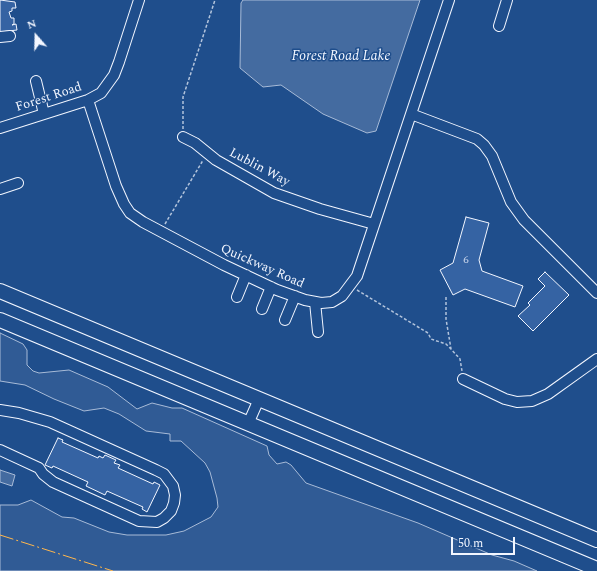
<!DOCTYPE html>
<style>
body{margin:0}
#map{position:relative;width:597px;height:571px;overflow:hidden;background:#1f4e8c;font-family:Spectral,serif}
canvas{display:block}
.north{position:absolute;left:16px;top:16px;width:40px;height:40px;-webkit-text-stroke:3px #1f4e8c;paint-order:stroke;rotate:340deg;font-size:11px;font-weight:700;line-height:16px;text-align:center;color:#f2f6ff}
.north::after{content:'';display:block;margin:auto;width:14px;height:18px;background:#f2f6ff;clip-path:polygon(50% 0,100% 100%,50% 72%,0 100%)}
.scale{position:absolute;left:451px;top:537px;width:64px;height:18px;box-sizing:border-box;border:2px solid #f2f6ff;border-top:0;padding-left:5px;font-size:12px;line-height:14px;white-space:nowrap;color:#f2f6ff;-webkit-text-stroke:3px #1f4e8c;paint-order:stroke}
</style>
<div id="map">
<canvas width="597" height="571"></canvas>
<div class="north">N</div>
<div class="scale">50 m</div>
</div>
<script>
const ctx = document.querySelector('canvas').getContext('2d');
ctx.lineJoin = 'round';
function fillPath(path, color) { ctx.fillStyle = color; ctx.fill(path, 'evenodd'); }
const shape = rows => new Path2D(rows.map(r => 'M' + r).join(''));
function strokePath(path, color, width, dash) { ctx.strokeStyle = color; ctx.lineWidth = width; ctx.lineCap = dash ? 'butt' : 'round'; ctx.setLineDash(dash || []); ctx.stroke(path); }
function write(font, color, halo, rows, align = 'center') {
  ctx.font = font + ' Spectral,serif'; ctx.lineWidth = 3; ctx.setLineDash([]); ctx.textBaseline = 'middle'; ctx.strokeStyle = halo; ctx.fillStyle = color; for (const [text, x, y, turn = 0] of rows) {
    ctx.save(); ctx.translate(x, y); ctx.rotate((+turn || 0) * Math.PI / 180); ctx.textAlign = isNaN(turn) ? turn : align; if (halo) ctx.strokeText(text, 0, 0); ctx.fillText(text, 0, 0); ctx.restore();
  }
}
const built = shape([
 [0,333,23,344,27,350,27,365,33,371,39,373,69,370,108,387,137,409,152,403,172,408,182,408,267,446,269,455,277,464,286,462,291,465,306,483,418,523,492,555,514,561,537,571,0,571,0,505,18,505,31,500,62,517,74,518,109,532,127,535,166,535,184,531,211,517,218,507,217,498,210,472,205,463,181,441,170,441,170,434,146,431,119,414,104,408,84,411,54,399,25,385,0,381,0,333]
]);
fillPath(built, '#305b95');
strokePath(built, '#a8bbd7', 1);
const water = shape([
 [243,0,420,0,376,131,367,133,323,114,281,85,263,87,240,68,241,3,243,0],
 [0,470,15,475,12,486,0,482,0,470]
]);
fillPath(water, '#446ba0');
strokePath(water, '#a8bbd7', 1);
const building = shape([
 [0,0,15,2,16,8,12,8,12,11,9,12,11,18,14,18,14,24,12,25,16,24,17,30,0,32,0,0],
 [466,217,489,223,479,260,482,271,523,286,515,307,465,289,453,295,440,270,453,263,466,217],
 [545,272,569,295,533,331,518,316,530,305,528,303,545,286,538,279,545,272],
 [58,438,63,440,62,442,98,458,99,456,103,458,105,455,116,460,114,463,120,465,118,468,153,484,154,482,160,485,147,512,142,509,143,507,107,491,105,495,86,486,88,482,53,466,52,468,45,465,58,438]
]);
fillPath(building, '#3563a3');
strokePath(building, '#f2f6ff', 1);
const minor = shape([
 [499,26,507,0],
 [0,37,10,36],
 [36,81,44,114],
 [88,100,116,186,124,204,130,213,143,222,224,265,277,290,305,300,321,303,332,302,342,296,357,276,449,0],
 [411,114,477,139,484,145,492,156,511,202,524,220,597,293],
 [0,128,88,100,101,93,114,75,119,62,139,0],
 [183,137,195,143,216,160,274,193,320,209,374,224],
 [0,189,18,183],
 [237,297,246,275],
 [315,302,318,332],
 [262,309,271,287],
 [285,320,295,296],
 [463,379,505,399,517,402,532,401,548,394,597,359],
 [0,410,19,413,50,422,156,470,164,474,173,486,175,495,174,503,171,511,164,518,157,522,139,521,53,482,43,474,39,468,0,450],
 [248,424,259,399]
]);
const highway = shape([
 [0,291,597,540],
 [0,320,597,569]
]);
strokePath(minor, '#f2f6ff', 12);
strokePath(highway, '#f2f6ff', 16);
strokePath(shape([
 [183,129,183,97,215,0],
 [165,224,202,162,201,161],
 [357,290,428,333,431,339,446,344,451,349],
 [446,297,446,319,451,349,460,359,462,371]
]), '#b3c4dc', 1.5, [3, 2]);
strokePath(minor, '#1f4e8c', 10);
strokePath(highway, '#1f4e8c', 14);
strokePath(shape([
 [0,535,113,571]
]), '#ffb74d', 1, [14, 3, 2, 3]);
write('11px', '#c3d1e8', null, [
 ["6",466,261]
]);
write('13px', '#f2f6ff', '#1f4e8c', [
 ["Forest Road",49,98,-18],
 ["Lublin Way",259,168,28],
 ["Quickway Road",262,267,24]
]);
write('italic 14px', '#f2f6ff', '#1f4e8c', [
 ["Forest Road Lake",341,57]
]);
</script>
